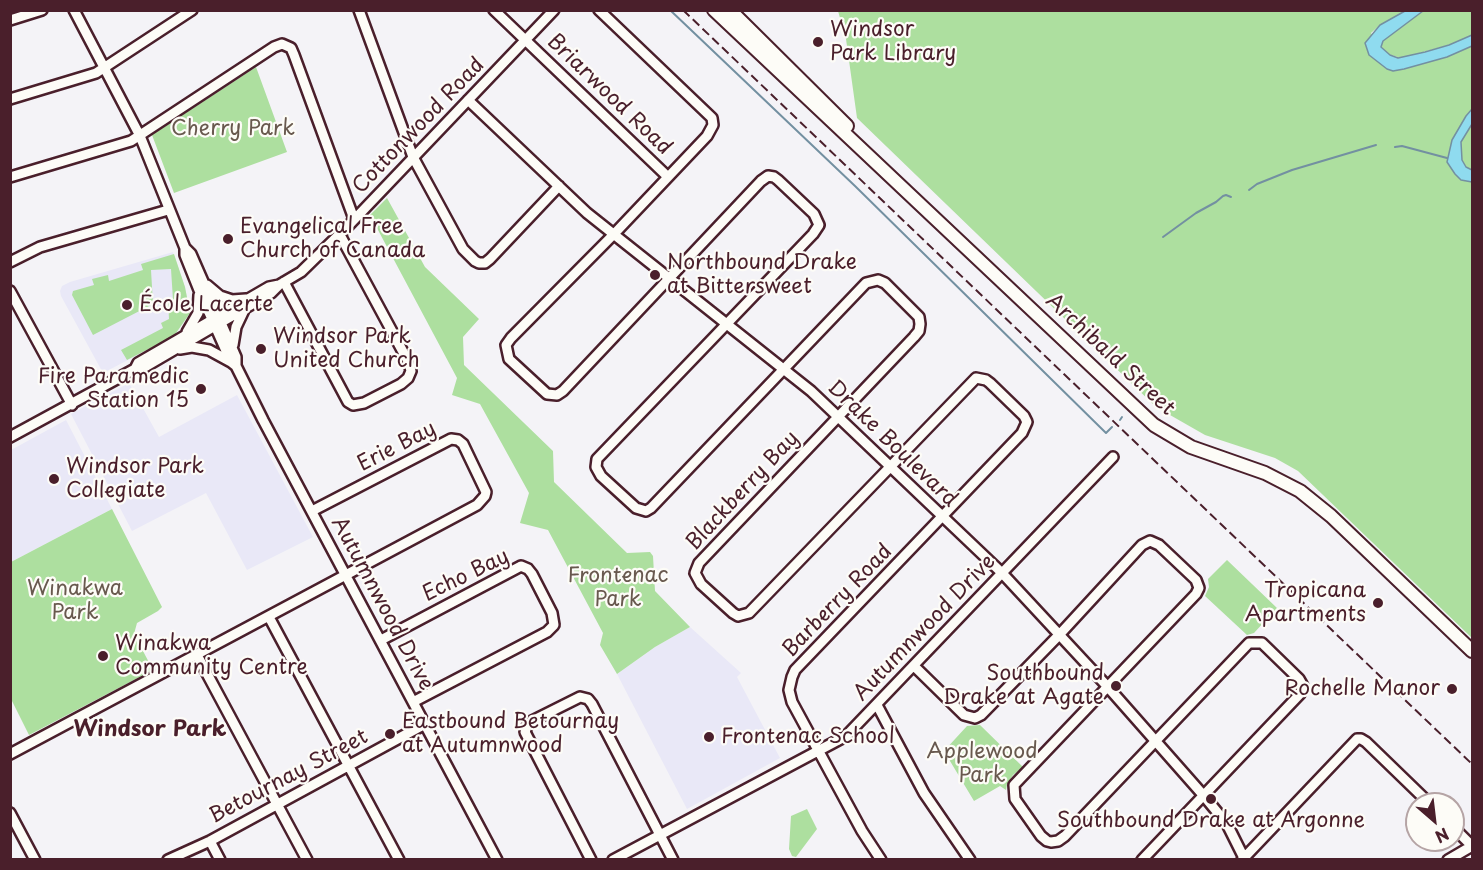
<!DOCTYPE html>
<meta charset="utf-8">
<style>
body{margin:0}
#map{position:relative;width:1483px;height:870px;overflow:hidden;background:#f4f3f7;font-family:"Playpen Sans",sans-serif}
canvas{display:block}
.frame{position:absolute;inset:0;border:12px solid #4a1f2b;pointer-events:none}
.north{position:absolute;left:1405px;top:792px;width:60px;height:60px;box-sizing:border-box;background:#fdfcf7;border:2px solid #b5a4a5;border-radius:50%;rotate:152deg;font-size:16px;font-weight:700;line-height:24px;text-align:center;color:#4a1f2b}
.north::after{content:'';display:block;margin:auto;width:21px;height:27px;background:#4a1f2b;clip-path:polygon(50% 0,100% 100%,50% 72%,0 100%)}
</style>
<div id="map">
<canvas width="1483" height="870"></canvas>
<div class="frame"></div>
<div class="north">N</div>
</div>
<script>
const ctx = document.querySelector('canvas').getContext('2d');
ctx.lineJoin = 'round';
function fillPath(path, color) { ctx.fillStyle = color; ctx.fill(path, 'evenodd'); }
const shape = rows => new Path2D(rows.map(r => 'M' + r).join(''));
function strokePath(path, color, width, dash) { ctx.strokeStyle = color; ctx.lineWidth = width; ctx.lineCap = dash ? 'butt' : 'round'; ctx.setLineDash(dash || []); ctx.stroke(path); }
function write(font, color, halo, rows, align = 'center') {
  ctx.font = font + ' "Playpen Sans",sans-serif'; ctx.lineWidth = 4.5; ctx.setLineDash([]); ctx.textBaseline = 'middle'; ctx.strokeStyle = halo; ctx.fillStyle = color; for (const [text, x, y, turn = 0] of rows) {
    ctx.save(); ctx.translate(x, y); ctx.rotate((+turn || 0) * Math.PI / 180); ctx.textAlign = isNaN(turn) ? turn : align; if (halo) ctx.strokeText(text, 0, 0); ctx.fillText(text, 0, 0); ctx.restore();
  }
}
fillPath(shape([
 [173,252,185,287,190,313,174,336,103,373,61,296,60,291,62,286,70,282],
 [129,383,159,437,237,395,313,537,247,570,206,493,132,531,71,414],
 [66,420,112,509,11,562,11,450],
 [690,627,741,673,737,677,780,758,687,809,617,674,655,647]
]), '#e9e8f7');
fillPath(shape([
 [838,11,1405,11,1380,25,1371,33,1393,71,1447,57,1472,46,1472,109,1466,116,1452,140,1447,162,1455,174,1461,180,1472,182,1472,638,1298,471,1275,458,1205,435,1156,407,857,118,846,39],
 [1423,11,1472,11,1472,35,1449,45,1401,58,1388,54,1380,45,1385,37],
 [256,67,287,152,174,193,152,135],
 [1472,124,1472,170,1466,167,1462,160,1461,142],
 [387,198,425,267,479,319,463,337,464,365,553,451,554,482,627,553,650,552,653,556,655,591,690,627,655,647,617,674,600,645,603,633,548,530,520,523,529,493,480,404,452,395,457,378,370,215],
 [174,254,185,287,190,313,174,336,127,360,121,350,163,328,161,323,169,319,168,301,173,300,171,269,151,270,153,304,93,335,72,295,73,291,94,285,92,279,108,275,109,281,143,270,141,264],
 [112,509,162,607,158,611,137,623,134,634,153,670,29,735,11,699,11,562],
 [1227,560,1277,608,1254,633,1247,635,1205,596,1209,587,1208,579],
 [980,725,1023,767,1013,775,1007,784,1006,790,1000,786,974,801,944,751,967,726],
 [807,809,817,829,796,857,792,856,789,849,791,816]
]), '#addf9f');
const water = shape([
 [1405,11,1423,11,1383,41,1381,47,1390,55,1398,58,1425,52,1449,45,1472,35,1472,46,1447,57,1404,69,1393,71,1387,69,1369,55,1365,43,1380,25,1405,11],
 [1472,109,1472,124,1461,142,1462,160,1466,167,1472,170,1472,182,1461,180,1455,174,1447,162,1452,140,1466,116,1472,109]
]);
fillPath(water, '#8fdbef');
strokePath(water, '#7390a1', 1.5);
strokePath(shape([
 [670,10,855,186,1106,433,1112,427],
 [1395,147,1402,146,1447,158],
 [1249,190,1257,184,1292,170,1376,145],
 [1163,237,1196,213,1216,202,1223,196,1226,195,1231,197],
 [1120,420,1122,417]
]), '#7390a1', 2);
const minor = shape([
 [74,10,140,136,185,248,185,255,199,290,231,362,236,366],
 [359,10,413,157,463,249,475,261,479,263,485,263,490,259,559,186],
 [494,10,667,176],
 [599,10,712,118,713,125,707,136,614,234,511,338,506,345,509,359,547,394,557,395,563,391,761,181,768,176,774,177,778,180,814,214,819,225,813,234,597,459,596,467,601,476,636,508,646,511,651,508,866,283,878,280,885,283,919,317,920,324,919,331,914,337,699,563,695,573,701,584,733,613,738,616,749,613,976,378,986,380,990,383,1024,416,1027,422,1022,433,795,670,792,677,789,690,792,702,862,831,881,860],
 [10,20,42,10],
 [10,99,96,73,192,10],
 [468,100,587,213,811,391,1002,573,1107,686,1204,796,1227,824,1245,860],
 [10,177,131,141,274,47,282,44,291,48,294,55,354,219],
 [185,248,191,254,236,357,236,366,263,420,497,860],
 [10,262,40,247,168,210],
 [284,282,348,402,353,405,364,403,401,384,408,378,411,371,409,363,340,235],
 [207,285,220,296,232,300,246,299],
 [10,291,72,405],
 [187,332,198,313,199,295],
 [233,345,236,327,245,308],
 [180,349,192,347,209,350,231,362],
 [135,369,138,363,269,287,279,285],
 [10,437,135,369,143,368,271,293,279,285,301,272,350,224,554,10],
 [269,617,399,860],
 [381,640,521,566,528,569,532,574,552,613,554,625,547,632,413,702],
 [197,655,307,860],
 [914,666,964,715,975,718,981,715,1060,634,1142,545,1150,541,1159,545,1196,580,1199,588,1196,594,1014,785,1015,799,1041,836,1047,841,1051,842,1058,841,1065,836,1249,643,1262,643,1299,679,1303,686,1300,694,1142,860],
 [877,705,924,793,970,860],
 [10,754,477,505,485,496,486,492,463,444,458,440,451,439,312,511],
 [10,813,35,860],
 [1453,827,1472,846],
 [210,841,220,860],
 [168,860,210,841,425,724],
 [591,860,525,732,528,724,532,721,580,697,588,699,592,704,673,860],
 [613,860,846,736,1113,457],
 [1242,860,1357,739,1361,739,1366,742,1430,804],
 [1448,860,1472,846]
]);
const major = shape([
 [714,10,1154,425,1191,447,1265,473,1300,491,1331,516,1472,651],
 [730,10,847,126]
]);
strokePath(minor, '#4a1f2b', 14);
strokePath(major, '#4a1f2b', 16);
strokePath(minor, '#fdfcf7', 9);
strokePath(major, '#fdfcf7', 12);
strokePath(shape([
 [683,10,1472,764]
]), '#4a1f2b', 2, [9, 4.5]);
for (const [x, y, r, color] of [
 [818,42,6,"#4a1f2b"],
 [228,239,6,"#4a1f2b"],
 [655,275,6,"#4a1f2b"],
 [127,305,6,"#4a1f2b"],
 [261,349,6,"#4a1f2b"],
 [201,389,6,"#4a1f2b"],
 [54,479,6,"#4a1f2b"],
 [1378,603,6,"#4a1f2b"],
 [103,656,6,"#4a1f2b"],
 [1116,686,6,"#4a1f2b"],
 [1452,689,6,"#4a1f2b"],
 [390,734,6,"#4a1f2b"],
 [709,737,6,"#4a1f2b"],
 [1211,799,6,"#4a1f2b"]
]) { const dot = new Path2D(); dot.arc(x, y, r, 0, 2 * Math.PI); ctx.fillStyle = color; ctx.fill(dot); strokePath(dot, '#fdfcf7', 2); }
write('21px', '#4a1f2b', '#fdfcf7', [
 ["Windsor",830,30],
 ["Park Library",830,54],
 ["Evangelical Free",240,227],
 ["Church of Canada",240,251],
 ["Northbound Drake",667,263],
 ["at Bittersweet",667,287],
 ["École Lacerte",139,305],
 ["Windsor Park",273,337],
 ["United Church",273,361],
 ["Fire Paramedic",189,377,"right"],
 ["Station 15",189,401,"right"],
 ["Windsor Park",66,467],
 ["Collegiate",66,491],
 ["Tropicana",1366,591,"right"],
 ["Apartments",1366,615,"right"],
 ["Winakwa",115,644],
 ["Community Centre",115,668],
 ["Southbound",1104,674,"right"],
 ["Drake at Agate",1104,698,"right"],
 ["Rochelle Manor",1440,689,"right"],
 ["Eastbound Betournay",402,722],
 ["at Autumnwood",402,746],
 ["Frontenac School",721,737],
 ["Southbound Drake at Argonne",1211,821,"center"]
], 'left');
write('21px', '#4a1f2b', '#fdfcf7', [
 ["Briarwood Road",609,95,44],
 ["Cottonwood Road",419,126,-46],
 ["Archibald Street",1110,355,43],
 ["Drake Boulevard",892,444,44],
 ["Erie Bay",397,447,-27],
 ["Blackberry Bay",743,491,-47],
 ["Echo Bay",466,576,-26],
 ["Barberry Road",838,601,-46],
 ["Autumnwood Drive",382,604,62],
 ["Autumnwood Drive",925,628,-46],
 ["Betournay Street",289,777,-28]
]);
write('21px', '#68594e', '#fdfcf7', [
 ["Cherry Park",233,129],
 ["Frontenac",618,576],
 ["Park",618,600],
 ["Winakwa",75,589],
 ["Park",75,613],
 ["Applewood",982,752],
 ["Park",982,776]
]);
write('bold 22px', '#4a1f2b', '#fdfcf7', [
 ["Windsor Park",150,730]
]);
</script>
